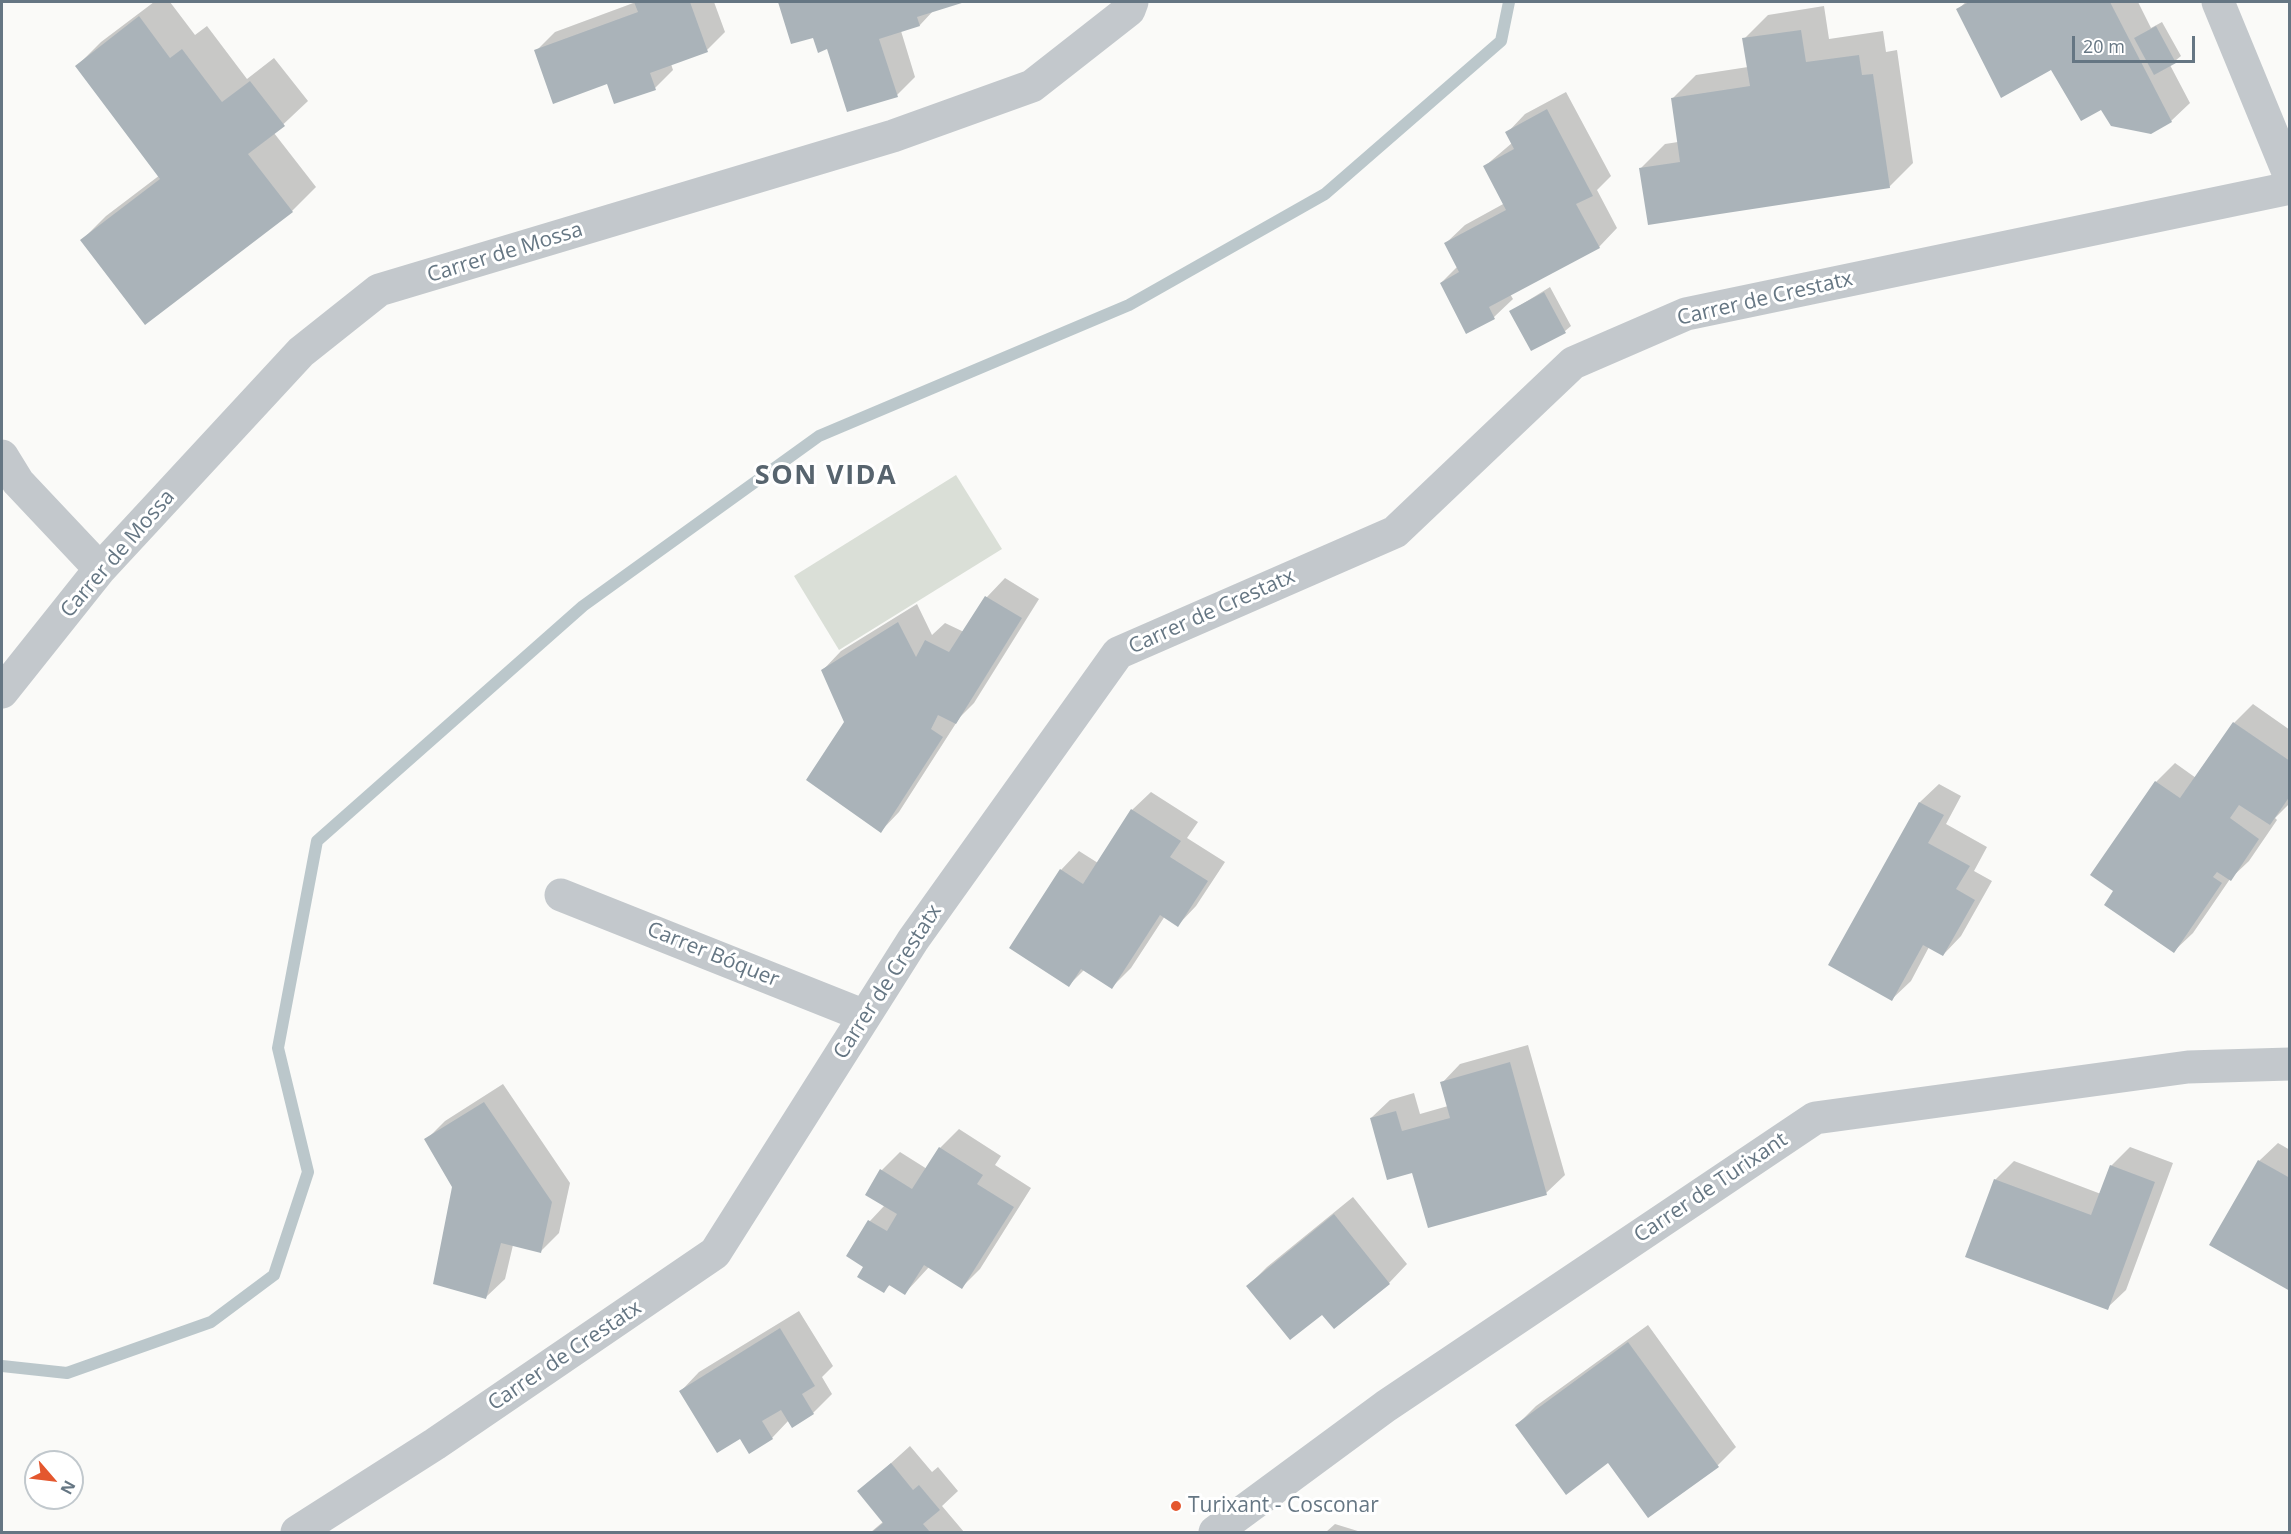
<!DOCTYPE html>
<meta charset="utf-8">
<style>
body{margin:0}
#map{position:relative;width:2291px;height:1534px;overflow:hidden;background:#fafaf8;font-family:"Open Sans",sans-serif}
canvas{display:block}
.frame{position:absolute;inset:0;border:3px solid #657683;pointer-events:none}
.north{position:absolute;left:24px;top:1450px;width:60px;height:60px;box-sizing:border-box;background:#fff;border:2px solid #c1c8cd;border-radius:50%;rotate:118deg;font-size:16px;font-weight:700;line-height:24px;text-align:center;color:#657683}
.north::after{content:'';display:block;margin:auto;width:21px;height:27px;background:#e4572e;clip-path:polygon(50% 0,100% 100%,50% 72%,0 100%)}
.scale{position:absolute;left:2072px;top:36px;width:123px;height:27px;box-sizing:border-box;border:3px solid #657683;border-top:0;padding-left:8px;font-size:18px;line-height:21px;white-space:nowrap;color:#657683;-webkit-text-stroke:4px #fff;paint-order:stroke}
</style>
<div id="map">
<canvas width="2291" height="1534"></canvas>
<div class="frame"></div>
<div class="north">N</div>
<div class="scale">20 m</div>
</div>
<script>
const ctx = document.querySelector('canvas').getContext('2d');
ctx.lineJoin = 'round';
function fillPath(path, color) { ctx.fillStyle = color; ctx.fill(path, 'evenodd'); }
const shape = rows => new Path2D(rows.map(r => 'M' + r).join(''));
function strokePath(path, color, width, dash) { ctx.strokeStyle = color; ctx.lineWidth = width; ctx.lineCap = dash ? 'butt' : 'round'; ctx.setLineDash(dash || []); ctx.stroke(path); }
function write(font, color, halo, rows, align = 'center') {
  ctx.font = font + ' "Open Sans",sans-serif'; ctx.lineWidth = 6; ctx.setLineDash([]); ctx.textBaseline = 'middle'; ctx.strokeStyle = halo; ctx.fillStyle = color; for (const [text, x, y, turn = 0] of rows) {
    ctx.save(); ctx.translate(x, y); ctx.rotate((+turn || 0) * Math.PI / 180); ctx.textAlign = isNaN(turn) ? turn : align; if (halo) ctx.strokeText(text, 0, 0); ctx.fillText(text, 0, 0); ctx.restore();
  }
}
fillPath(shape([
 [956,475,1002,549,839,650,794,576]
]), '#dadfd7');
fillPath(shape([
 [154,2,170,2,195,35,207,26,247,79,274,58,308,101,274,133,316,187,292,211,82,240,106,216,160,175,77,66,101,42],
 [636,2,714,2,725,32,707,50,671,64,673,70,655,88,607,82,536,51,555,32],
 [780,2,962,2,934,10,920,25,901,31,915,77,897,95,814,36,792,42],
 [1966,2,2138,2,2151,28,2162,22,2181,56,2170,65,2190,103,2171,121,2101,108,2052,68,1958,9],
 [1824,6,1829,39,1883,31,1886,52,1897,50,1913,163,1889,187,1641,168,1665,144,1678,142,1672,99,1696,75,1748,67,1744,39,1768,15],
 [1566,92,1611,176,1597,190,1617,228,1599,247,1510,294,1513,299,1494,317,1467,332,1441,283,1458,266,1446,243,1465,225,1505,203,1485,166,1512,143,1507,133,1525,114],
 [1550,287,1571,326,1565,331,1511,311],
 [1005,578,1039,599,974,703,960,717,899,812,881,831,846,722,823,670,841,651,917,604,932,635,945,623,964,632,987,597],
 [2253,704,2290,730,2290,803,2275,818,2277,820,2249,861,2230,879,2193,933,2174,951,2115,890,2092,875,2156,782,2175,763,2196,778,2234,723],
 [1939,784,1961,796,1946,824,1987,847,1974,871,1992,881,1961,936,1943,955,1929,947,1911,981,1892,999,1830,964,1920,802],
 [1151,792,1198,822,1187,838,1225,862,1196,906,1178,925,1165,916,1131,968,1112,987,1085,969,1069,985,1061,870,1079,851,1098,863,1132,810],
 [1528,1045,1565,1175,1546,1193,1413,1171,1371,1118,1390,1100,1414,1093,1420,1114,1448,1106,1442,1083,1460,1064],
 [503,1084,570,1183,559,1233,541,1251,513,1245,505,1279,486,1297,454,1186,426,1140,445,1121],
 [959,1129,1001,1156,995,1165,1031,1188,980,1269,962,1287,929,1267,905,1293,891,1284,883,1291,865,1267,848,1256,870,1221,885,1205,882,1170,900,1152,927,1169,940,1148],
 [2278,1143,2290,1150,2290,1289,2259,1161],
 [2130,1147,2173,1163,2126,1290,2107,1308,1995,1180,2014,1161,2101,1194,2111,1166],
 [1353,1197,1407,1264,1389,1283,1322,1312,1248,1286,1267,1267],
 [799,1311,833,1366,822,1377,832,1394,813,1413,789,1420,772,1438,741,1437,681,1391,699,1372],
 [1648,1325,1736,1447,1718,1465,1609,1461,1517,1425,1536,1406],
 [910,1446,932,1472,938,1467,958,1491,942,1506,964,1532,871,1532,884,1521,859,1492],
 [1335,1524,1361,1532,1326,1532]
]), '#0003');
strokePath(shape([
 [2,1366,67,1373,211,1322,274,1275,308,1172,278,1048,317,841,583,606,819,436,1129,305,1325,194,1501,41,1509,2]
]), '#bbc7cb', 12);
fillPath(shape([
 [634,2,690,2,708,52,650,73,656,90,614,104,607,84,553,104,534,50,638,12],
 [778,2,965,2,917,17,920,26,879,39,898,97,847,112,827,49,818,53,813,38,791,44],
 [1969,2,2110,2,2172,122,2151,134,2111,126,2101,110,2081,121,2051,70,2001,98,1956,9],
 [139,16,170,58,182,49,222,102,250,81,285,126,248,154,293,212,145,325,80,240,160,179,75,66],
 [2156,26,2176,63,2154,75,2134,38],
 [1801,30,1806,62,1859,55,1862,75,1873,74,1890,188,1648,225,1639,168,1680,162,1671,98,1750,86,1742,38],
 [1547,109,1593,196,1576,204,1600,248,1489,307,1495,319,1466,334,1440,283,1459,272,1444,243,1506,210,1483,166,1514,149,1505,132],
 [1544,292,1566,333,1531,351,1509,311],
 [985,596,1022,618,956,724,938,715,931,729,943,737,881,833,806,780,844,722,821,670,898,622,916,657,925,640,949,652],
 [2233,722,2290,761,2290,796,2270,825,2239,805,2230,818,2259,839,2231,881,2217,872,2213,877,2222,883,2174,953,2104,905,2113,891,2090,875,2155,781,2180,798],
 [1919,802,1944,815,1928,843,1970,866,1956,889,1975,900,1943,956,1923,945,1892,1001,1828,965],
 [1131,809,1181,841,1170,857,1208,881,1178,927,1160,915,1112,989,1081,969,1069,987,1009,948,1060,869,1083,884],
 [1510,1062,1547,1195,1428,1228,1412,1173,1387,1180,1370,1118,1396,1111,1402,1131,1450,1118,1440,1082],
 [484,1102,552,1202,541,1253,501,1243,486,1299,433,1284,452,1187,424,1139],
 [939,1147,983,1175,977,1184,1014,1207,962,1289,924,1265,905,1295,889,1285,884,1293,857,1277,863,1267,846,1256,868,1220,887,1231,897,1214,865,1195,880,1169,912,1189],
 [2258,1160,2290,1178,2290,1291,2209,1245],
 [2110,1165,2155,1182,2108,1310,1965,1257,1994,1179,2091,1215],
 [1334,1214,1390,1284,1334,1329,1322,1315,1290,1340,1246,1286],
 [780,1328,815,1386,802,1394,814,1414,792,1428,781,1410,762,1421,773,1439,749,1454,740,1439,717,1453,679,1391],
 [1628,1342,1719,1467,1648,1518,1608,1463,1566,1495,1515,1425],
 [891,1463,913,1490,919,1485,940,1510,923,1524,930,1532,872,1532,883,1523,857,1491]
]), '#aab3b9');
strokePath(shape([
 [2218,2,2290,177],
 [2,456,18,482,100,569],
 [2,692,100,569,301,352,379,290,893,136,1032,86,1129,10,1132,2],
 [561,895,865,1016],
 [297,1532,435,1444,715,1253,913,940,1118,653,1395,532,1573,363,1686,314,2290,188],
 [1215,1532,1386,1406,1815,1118,2188,1067,2290,1064]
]), '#c3c8cc', 33);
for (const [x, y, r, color] of [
 [1176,1506,6,"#e4572e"]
]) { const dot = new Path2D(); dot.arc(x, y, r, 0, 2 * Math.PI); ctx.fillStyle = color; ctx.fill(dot); strokePath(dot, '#fff', 2); }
write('21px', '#657683', '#fff', [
 ["Carrer de Mossa",505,253,-17],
 ["Carrer de Crestatx",1765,299,-13],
 ["Carrer de Mossa",118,554,-49],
 ["Carrer de Crestatx",1212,612,-24],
 ["Carrer Bóquer",713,955,22],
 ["Carrer de Crestatx",888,982,-57],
 ["Carrer de Turixant",1711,1188,-34],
 ["Carrer de Crestatx",565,1356,-34]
]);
write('21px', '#657683', '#fff', [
 ["Turixant - Cosconar",1188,1506]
], 'left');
ctx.letterSpacing = '1.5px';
write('bold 27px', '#57646e', '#fff', [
 ["SON VIDA",826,476]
]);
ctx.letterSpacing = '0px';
</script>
